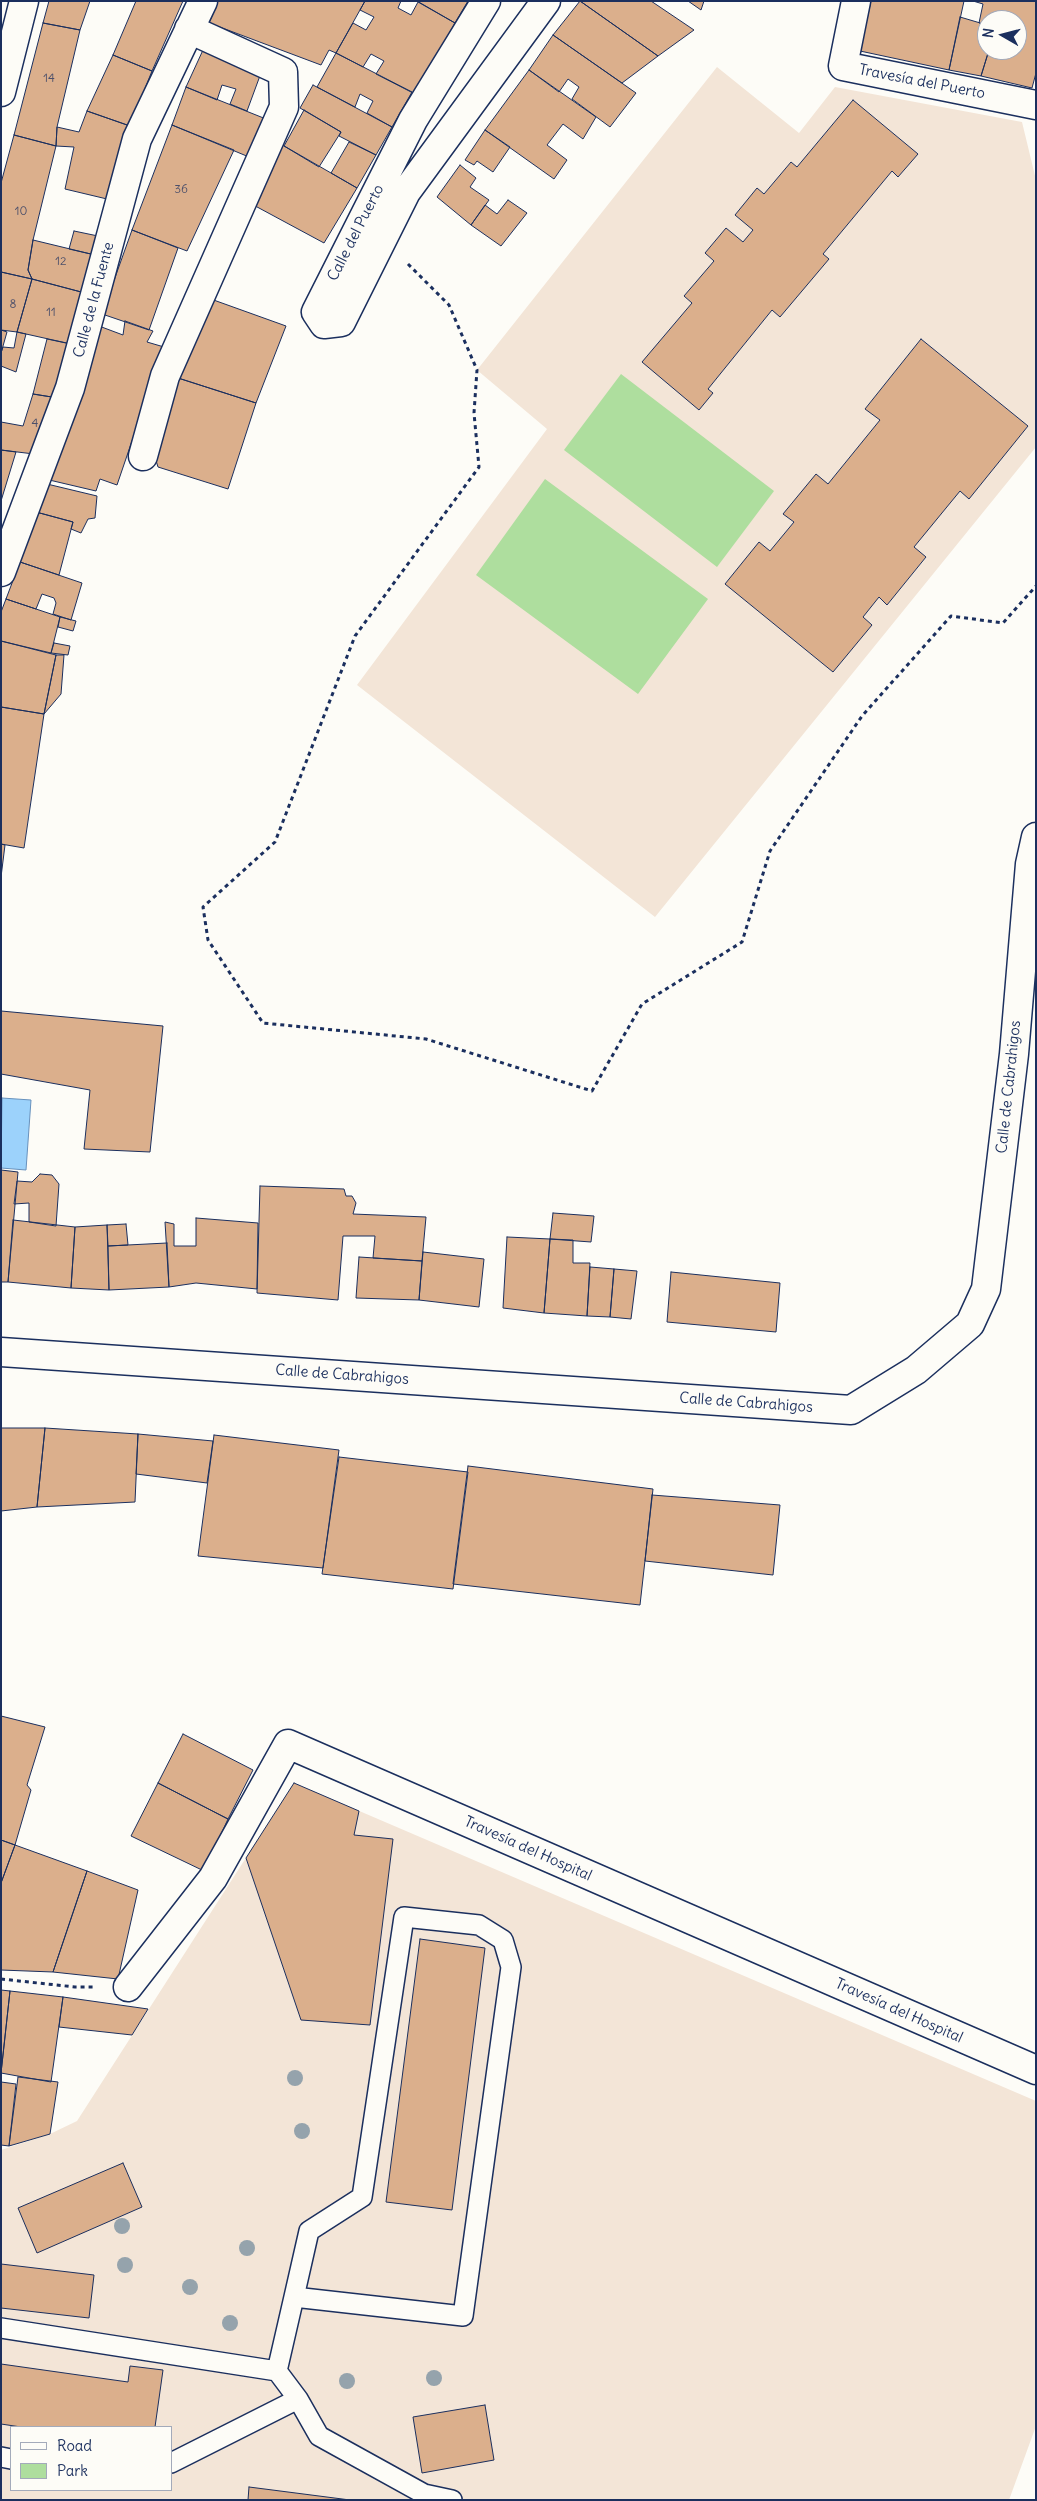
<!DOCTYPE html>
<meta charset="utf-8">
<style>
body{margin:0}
#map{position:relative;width:1037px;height:2501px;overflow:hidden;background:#fdfcf7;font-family:Delius,sans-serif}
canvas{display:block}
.frame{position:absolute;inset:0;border:2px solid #1b2f5e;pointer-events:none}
.legend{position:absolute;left:10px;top:2426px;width:162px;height:65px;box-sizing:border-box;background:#fdfcf7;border:1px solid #a3aaba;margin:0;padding:6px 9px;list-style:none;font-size:15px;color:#1b2f5e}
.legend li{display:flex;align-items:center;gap:10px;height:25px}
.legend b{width:25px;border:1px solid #a3aaba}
.north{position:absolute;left:977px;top:10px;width:50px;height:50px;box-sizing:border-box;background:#fdfcf7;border:1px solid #a3aaba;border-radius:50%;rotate:278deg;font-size:14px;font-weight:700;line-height:20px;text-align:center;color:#1b2f5e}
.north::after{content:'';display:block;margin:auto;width:18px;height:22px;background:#1b2f5e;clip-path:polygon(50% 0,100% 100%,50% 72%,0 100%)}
</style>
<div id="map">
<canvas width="1037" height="2501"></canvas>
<div class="frame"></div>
<ul class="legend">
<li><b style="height:6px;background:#fdfcf7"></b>Road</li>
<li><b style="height:14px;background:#aede9e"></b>Park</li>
</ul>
<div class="north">N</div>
</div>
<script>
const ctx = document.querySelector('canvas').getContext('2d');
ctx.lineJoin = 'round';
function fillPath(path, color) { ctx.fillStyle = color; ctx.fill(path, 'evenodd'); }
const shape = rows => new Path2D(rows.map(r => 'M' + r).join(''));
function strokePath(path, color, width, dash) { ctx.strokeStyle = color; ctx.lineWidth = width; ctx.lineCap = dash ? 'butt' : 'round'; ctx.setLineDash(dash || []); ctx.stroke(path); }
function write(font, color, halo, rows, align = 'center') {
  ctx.font = font + ' Delius,sans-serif'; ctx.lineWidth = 4; ctx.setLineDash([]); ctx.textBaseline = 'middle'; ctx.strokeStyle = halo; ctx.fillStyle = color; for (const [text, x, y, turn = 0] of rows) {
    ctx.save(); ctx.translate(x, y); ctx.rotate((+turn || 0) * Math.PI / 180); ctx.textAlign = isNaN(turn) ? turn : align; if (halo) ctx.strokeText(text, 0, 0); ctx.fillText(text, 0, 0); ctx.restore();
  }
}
fillPath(shape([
 [717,67,799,133,835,87,1022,122,1036,180,1036,447,655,917,357,685,547,429,477,370],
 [853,100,918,154,899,176,892,171,823,254,828,259,780,317,772,310,708,389,713,393,699,410,643,362,692,303,684,296,714,261,705,253,726,228,743,242,753,230,735,215,757,189,764,194,791,162,797,167],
 [921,339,1028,426,969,499,960,491,914,547,926,558,887,605,879,597,863,617,872,625,833,672,725,584,759,542,770,551,794,522,784,514,828,484,880,420,865,409],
 [294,1783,1036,2101,1036,2426,1009,2500,1,2500,1,2150,50,2134,77,2121],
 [11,2427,171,2427,171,2490,11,2490]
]), '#f3e5d7');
fillPath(shape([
 [621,374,774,491,717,567,564,450],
 [545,479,708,599,638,694,476,575]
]), '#aede9e');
const water = shape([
 [2,1098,31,1100,26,1170,1,1168,2,1098]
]);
fillPath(water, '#9cd2fb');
strokePath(water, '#6891bc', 1);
const building = shape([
 [49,1,90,1,80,30,43,23,49,1],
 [136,1,183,1,152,71,113,55,136,1],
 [218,1,365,1,336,53,329,50,321,65,209,23,218,1],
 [365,1,401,1,398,8,411,15,418,2,455,23,415,94,376,74,384,61,371,54,363,67,336,53,353,23,366,30,374,17,360,10,365,1],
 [417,1,468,1,455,23,417,1],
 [580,1,658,56,622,83,553,35,580,1],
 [580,1,651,1,694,30,658,56,580,1],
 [688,1,704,1,701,10,688,1],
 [871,1,964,1,949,70,860,51,871,1],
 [973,1,1036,1,1036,73,1032,88,981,76,989,50,1017,50,1017,20,987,20,987,25,979,23,983,4,973,1],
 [960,17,987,25,989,50,981,76,949,70,960,17],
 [43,23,80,30,57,127,56,146,14,135,43,23],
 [553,35,636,93,610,127,572,99,579,87,568,79,559,92,529,70,553,35],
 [203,50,261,73,247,111,230,104,236,89,222,85,217,100,186,87,203,50],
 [336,53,412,92,392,127,367,113,373,101,360,94,355,107,317,87,336,53],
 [113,55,152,71,130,126,87,111,113,55],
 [529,70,596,117,583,139,563,124,547,145,567,160,554,179,485,130,529,70],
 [313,85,392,127,376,155,339,136,341,132,300,108,313,85],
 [186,87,266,119,249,157,172,125,186,87],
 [853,100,918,154,898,177,892,171,823,254,829,259,780,317,772,310,708,389,713,393,699,410,642,362,692,303,684,296,714,261,705,253,726,228,743,242,753,230,735,215,757,188,764,194,791,162,797,167,853,100],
 [304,110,341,132,319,167,284,146,304,110],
 [87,111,130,126,117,158,107,199,65,189,74,147,56,146,57,127,79,132,87,111],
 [172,125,234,150,187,251,132,230,172,125],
 [485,130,510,147,493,172,477,161,474,165,465,160,485,130],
 [14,135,56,146,33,240,28,270,32,279,1,272,1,183,14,135],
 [349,142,376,155,357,188,331,173,349,142],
 [279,143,357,188,324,243,246,201,279,143],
 [460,165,476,178,470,187,489,200,471,225,437,197,460,165],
 [508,200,527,213,501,246,471,225,485,205,497,214,508,200],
 [132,230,178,248,149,330,102,314,132,230],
 [74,231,98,236,95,255,69,249,74,231],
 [33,240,95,255,85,293,32,279,28,270,33,240],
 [1,272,32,279,17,332,1,330,1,272],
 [32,279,85,293,71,344,17,332,32,279],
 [208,298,286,326,256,403,178,378,208,298],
 [125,321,153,331,147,342,164,347,117,485,100,479,96,491,45,479,99,326,123,335,125,321],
 [1,330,7,332,1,353,1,330],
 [17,332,26,334,16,372,1,366,1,353,3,347,14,348,17,332],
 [47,339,71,344,58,398,33,394,47,339],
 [921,339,1028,426,969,499,960,491,914,547,926,557,887,605,879,597,863,617,872,625,833,672,725,584,759,542,770,551,794,522,783,514,816,474,828,484,880,420,865,409,921,339],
 [178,378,256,403,228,489,158,467,154,454,178,378],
 [33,394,58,398,34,454,1,450,1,422,23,426,33,394],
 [1,450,16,452,1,501,1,450],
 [47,484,97,496,95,518,88,519,81,533,71,529,73,522,36,512,47,484],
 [36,512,73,522,59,575,20,562,36,512],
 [20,562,82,583,71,620,53,614,56,603,54,598,42,594,36,609,6,599,20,562],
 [6,599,60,617,51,653,1,641,1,612,6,599],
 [60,617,76,621,73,631,58,627,60,617],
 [1,641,56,655,44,714,1,707,1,641],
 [54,643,70,646,68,655,51,653,54,643],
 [56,655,64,655,61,694,44,714,56,655],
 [1,707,44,714,24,848,1,844,1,707],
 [1,844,5,845,1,877,1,844],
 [1,1011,163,1026,150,1152,84,1149,90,1090,1,1074,1,1011],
 [1,1170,18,1172,8,1282,1,1282,1,1170],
 [40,1174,52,1175,59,1184,56,1226,29,1222,29,1203,14,1204,17,1181,32,1182,40,1174],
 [260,1186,344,1189,346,1196,352,1196,356,1203,353,1214,426,1217,422,1261,373,1258,375,1236,343,1236,338,1300,257,1293,260,1186],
 [553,1213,594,1216,591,1242,550,1239,553,1213],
 [196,1218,258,1223,257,1289,196,1283,169,1287,165,1222,174,1224,174,1246,196,1246,196,1218],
 [13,1220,75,1227,71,1288,8,1282,13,1220],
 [126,1224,128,1245,108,1246,107,1225,126,1224],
 [107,1225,109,1290,71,1288,75,1227,107,1225],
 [507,1237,550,1239,544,1313,503,1308,507,1237],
 [550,1239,573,1240,573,1263,590,1263,587,1316,544,1313,550,1239],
 [167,1243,169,1287,109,1290,108,1246,167,1243],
 [423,1252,484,1259,479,1307,419,1300,423,1252],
 [359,1257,422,1261,419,1300,356,1298,359,1257],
 [590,1267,614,1269,610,1317,587,1316,590,1267],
 [614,1269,637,1271,631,1319,610,1317,614,1269],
 [671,1272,780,1283,776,1332,667,1322,671,1272],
 [1,1428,45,1428,37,1507,1,1511,1,1428],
 [45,1428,138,1434,135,1502,37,1507,45,1428],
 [138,1434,213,1441,207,1483,136,1474,138,1434],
 [214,1435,339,1450,323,1568,198,1556,214,1435],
 [339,1457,468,1472,453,1589,322,1574,339,1457],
 [468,1466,653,1489,640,1605,453,1584,468,1466],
 [652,1495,780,1505,773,1575,645,1561,652,1495],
 [1,1716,45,1727,27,1785,31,1790,15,1845,1,1840,1,1716],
 [183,1734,253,1770,228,1819,158,1783,183,1734],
 [158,1783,228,1819,204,1871,131,1836,158,1783],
 [294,1783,359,1811,354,1835,393,1839,370,2025,301,2020,246,1858,294,1783],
 [1,1840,15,1845,1,1883,1,1840],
 [15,1845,87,1871,53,1972,1,1970,1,1883,15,1845],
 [87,1871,138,1890,118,1979,53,1972,87,1871],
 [420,1939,485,1948,452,2210,386,2202,420,1939],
 [1,1990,10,1991,1,2073,1,1990],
 [10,1991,63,1997,51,2082,1,2073,10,1991],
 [63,1997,148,2009,132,2035,59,2027,63,1997],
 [18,2077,58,2082,50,2134,9,2146,18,2077],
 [1,2082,16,2084,9,2146,1,2145,1,2082],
 [123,2163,142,2207,37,2253,18,2208,123,2163],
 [1,2264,94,2275,89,2318,1,2308,1,2264],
 [1,2364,128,2382,130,2366,163,2370,155,2427,21,2427,1,2424,1,2364],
 [485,2405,494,2460,422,2473,413,2417,485,2405],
 [249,2487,350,2500,248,2500,249,2487]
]);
fillPath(building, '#dbaf8c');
strokePath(building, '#1b2f5e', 1);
const lane = shape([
 [1,2328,277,2371,298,2399,319,2436,424,2494,452,2500],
 [277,2371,294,2297,309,2231,362,2197,404,1917,479,1925,503,1940,511,1967,463,2316,294,2297],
 [1,2457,11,2459],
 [171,2463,298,2399]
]);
const street = shape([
 [486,1,413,120,316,312,324,324,341,322,406,192,546,1],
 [856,1,843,66,1036,105],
 [1,92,24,1],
 [143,456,165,376,284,107,283,72,189,29],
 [1,572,70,388,137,139,203,1],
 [1,1352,851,1410,916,1370,970,1324,986,1289,1014,1054,1030,864,1036,837],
 [128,1987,213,1878,288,1744,1036,2070]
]);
strokePath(lane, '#1b2f5e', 22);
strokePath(street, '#1b2f5e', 31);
strokePath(shape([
 [408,264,449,305,477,370,474,413,479,467,355,636,275,842,203,907,208,940,263,1023,426,1039,592,1091,642,1004,742,942,770,851,862,716,951,616,1003,623,1036,586],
 [1,1979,75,1987,95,1987]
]), '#1b2f5e', 3, [4, 4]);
strokePath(lane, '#fdfcf7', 19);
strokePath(street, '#fdfcf7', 28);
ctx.fillStyle = '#95a3ac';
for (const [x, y] of [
 [295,2078],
 [302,2131],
 [122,2226],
 [247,2248],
 [125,2265],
 [190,2287],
 [230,2323],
 [434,2378],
 [347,2381]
]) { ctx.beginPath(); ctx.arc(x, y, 8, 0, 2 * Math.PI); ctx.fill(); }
write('12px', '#4b4f6a', null, [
 ["14",49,79],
 ["36",181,190],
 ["10",21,212],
 ["12",61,262],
 ["8",13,305],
 ["11",51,313],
 ["4",35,424]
]);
write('15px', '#1b2f5e', '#fdfcf7', [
 ["Travesía del Puerto",922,82,11],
 ["Calle del Puerto",356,233,-63],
 ["Calle de la Fuente",94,300,-75],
 ["Calle de Cabrahigos",1009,1087,-84],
 ["Calle de Cabrahigos",342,1375,4],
 ["Calle de Cabrahigos",746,1403,4],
 ["Travesía del Hospital",528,1849,24],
 ["Travesía del Hospital",899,2011,24]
]);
</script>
